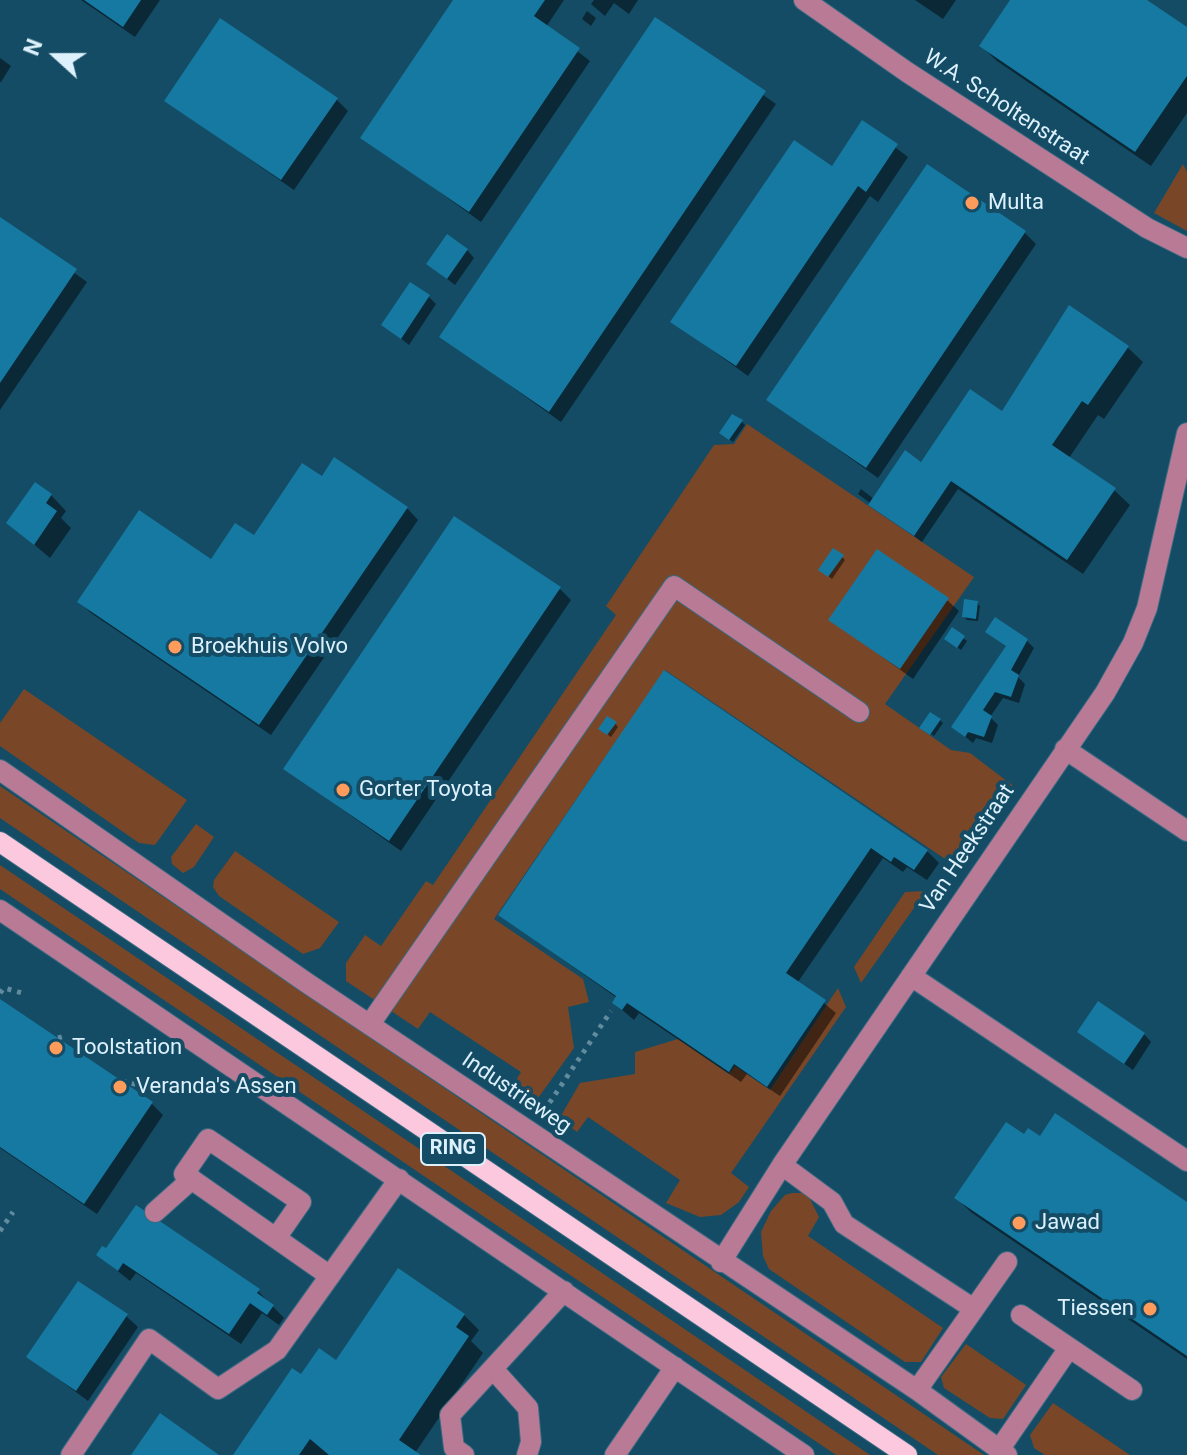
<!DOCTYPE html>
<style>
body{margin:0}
#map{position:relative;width:1187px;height:1455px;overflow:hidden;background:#144c65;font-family:Roboto,sans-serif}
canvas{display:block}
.north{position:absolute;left:16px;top:16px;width:80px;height:80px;-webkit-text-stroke:6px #144c65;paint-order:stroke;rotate:291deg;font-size:22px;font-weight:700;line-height:32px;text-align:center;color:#ddf1fd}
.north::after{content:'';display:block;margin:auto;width:28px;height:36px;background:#ddf1fd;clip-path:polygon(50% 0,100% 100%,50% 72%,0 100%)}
</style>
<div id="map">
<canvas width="1187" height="1455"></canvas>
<div class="north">N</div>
</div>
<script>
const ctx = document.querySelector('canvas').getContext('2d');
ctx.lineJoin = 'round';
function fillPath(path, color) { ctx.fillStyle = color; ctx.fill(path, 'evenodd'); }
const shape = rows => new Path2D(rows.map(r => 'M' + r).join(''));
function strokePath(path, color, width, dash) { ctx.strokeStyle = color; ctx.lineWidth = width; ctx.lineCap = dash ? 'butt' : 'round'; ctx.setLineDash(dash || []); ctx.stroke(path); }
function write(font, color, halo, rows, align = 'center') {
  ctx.font = font + ' Roboto,sans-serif'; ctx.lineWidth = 8; ctx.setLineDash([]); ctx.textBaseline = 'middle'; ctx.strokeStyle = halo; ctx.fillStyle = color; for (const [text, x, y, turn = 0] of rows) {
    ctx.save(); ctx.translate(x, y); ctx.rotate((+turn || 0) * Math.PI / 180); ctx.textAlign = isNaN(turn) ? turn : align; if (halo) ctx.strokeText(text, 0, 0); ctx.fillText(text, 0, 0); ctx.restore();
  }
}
fillPath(shape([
 [1183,164,1187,172,1187,231,1154,213],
 [747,424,974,577,885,704,951,750,970,753,1016,788,960,869,665,670,494,919,583,979,589,1002,568,1007,574,1048,536,1101,512,1087,521,1072,430,1012,418,1029,346,981,346,963,365,935,381,946,426,881,433,885,616,615,606,606,714,445,734,444],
 [24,689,187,800,155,845,139,843,0,746,0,723],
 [0,786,984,1455,938,1455,75,869,0,818],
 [196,824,214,837,194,867,183,873,172,864,171,857],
 [235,851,339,922,320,948,303,954,219,896,213,887,214,880],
 [0,865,359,1108,870,1455,836,1455,0,889],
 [926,891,861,983,854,967,905,892],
 [838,988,846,1007,731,1173,749,1187,739,1202,721,1215,700,1217,666,1203,680,1180,588,1117,577,1132,562,1120,562,1114,580,1083,635,1074,635,1052,678,1039,729,1074,735,1066,770,1090],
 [792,1193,807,1193,819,1217,808,1236,943,1328,921,1362,905,1362,769,1269,763,1256,761,1232,771,1211,785,1195],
 [966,1344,1026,1385,1003,1419,990,1418,944,1388,941,1377],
 [1053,1403,1130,1455,1045,1455,1034,1448,1030,1435]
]), '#794727');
fillPath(shape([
 [81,0,160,0,135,37],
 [456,0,564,0,546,27,590,61,481,222,363,137],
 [594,0,638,0,629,14,614,3,605,16,591,4],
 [915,0,956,0,943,19],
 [1013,0,1143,0,1187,30,1187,113,1151,166,997,61,981,46],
 [587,11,596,18,591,26,582,19],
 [656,20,776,104,561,422,442,337],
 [0,58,11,66,1,82,0,82],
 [336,99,348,111,294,190,166,101],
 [863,123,908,157,878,202,870,196,748,376,673,322,832,169],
 [0,220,87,282,0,410],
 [1024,232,1036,244,878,478,769,400],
 [467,250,474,258,455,285,428,264],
 [429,297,436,304,409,345,384,325],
 [1127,347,1143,362,1104,419,1098,415,1069,458,1114,490,1130,505,1083,574,958,489,922,542,858,494,861,489,874,499,1003,414],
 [742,422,745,425,733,442,725,436],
 [322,479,407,508,418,520,271,735,91,613,79,602,212,562,254,538],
 [51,495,66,511,61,518,71,528,50,558,9,523],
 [842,557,845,560,832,579,824,573],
 [560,589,571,600,401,851,285,769],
 [947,600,959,611,913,679,831,620],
 [977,603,980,606,978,621,967,620,964,617],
 [952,629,967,641,961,650,949,641],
 [988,632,1027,641,1034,648,1018,677,1025,684,1019,703,1003,698,990,717,998,725,992,743,976,738,973,743,953,727,1008,647],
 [665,673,927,851,939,863,927,880,907,867,903,872,883,858,798,982,836,1013,780,1096,747,1074,741,1082,639,1013,634,1020,614,1003,617,998,500,915],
 [940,720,943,723,934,736,925,730],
 [615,723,618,727,611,737,604,732],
 [0,1001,152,1104,163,1115,97,1214,0,1148],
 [1080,1032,1144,1034,1151,1042,1133,1070],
 [1024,1137,1040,1138,1187,1205,1187,1359,972,1213,956,1198],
 [98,1255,258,1291,284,1318,279,1325,262,1313,241,1344,136,1273,130,1281],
 [464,1315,479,1330,471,1341,483,1353,415,1453,417,1455,235,1455,301,1377],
 [126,1316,138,1327,88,1401,29,1357]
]), '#0007');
fillPath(shape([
 [84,0,141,0,123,27],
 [453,0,545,0,534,16,580,48,469,212,360,138],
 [1010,0,1147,0,1187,27,1187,76,1135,152,979,46],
 [655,17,766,91,549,412,439,337],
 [220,18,338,98,281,180,164,101],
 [862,120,898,144,866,192,858,186,736,366,670,322,794,140,832,166],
 [927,164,1026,231,866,468,766,400],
 [0,217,77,269,0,383],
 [447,234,468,249,447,279,426,264],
 [410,282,430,295,401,339,381,325],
 [1069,305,1129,346,1088,405,1082,401,1052,445,1116,488,1067,560,951,481,914,536,868,505,905,450,921,462,970,389,1002,411],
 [732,414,743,420,729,440,719,433],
 [334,457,408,507,259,725,77,602,139,510,211,559,235,523,254,535,302,463,322,476],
 [35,482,52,494,46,503,57,511,34,545,6,523],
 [454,516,561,587,389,841,283,769],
 [833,548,844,555,828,577,818,570],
 [877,549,949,598,900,669,828,620],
 [964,599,978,601,976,619,962,617],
 [995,617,1028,639,1011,670,1019,675,1011,697,995,692,983,710,992,716,984,737,968,732,965,737,951,727,1006,646,985,632],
 [952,627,965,636,957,648,944,639],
 [664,670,928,850,914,870,894,857,891,862,871,848,786,973,826,1000,767,1087,734,1064,729,1072,627,1003,622,1010,612,1003,616,996,498,915],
 [930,712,941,719,930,735,919,728],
 [607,716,617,722,607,735,598,729],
 [0,999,153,1102,84,1204,0,1147],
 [1098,1001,1145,1033,1124,1064,1077,1032],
 [1055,1113,1187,1202,1187,1356,954,1198,1006,1122,1024,1134,1028,1128,1040,1136],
 [136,1205,260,1289,257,1293,274,1305,267,1315,250,1303,229,1334,123,1263,118,1271,96,1255,102,1246,106,1248],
 [398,1268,465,1314,456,1327,469,1336,399,1440,421,1455,329,1455,310,1439,299,1455,233,1455,292,1368,301,1374,319,1348,336,1360],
 [78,1281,128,1314,76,1391,26,1357],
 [160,1413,219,1455,131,1455]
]), '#1579a2');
const minor = shape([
 [804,0,907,72,1147,228,1187,248],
 [1065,749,1187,831],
 [0,770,307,983,917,1390,1007,1455],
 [0,910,804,1455],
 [911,976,1187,1161],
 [370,1024,674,586,859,712],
 [782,1165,832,1202,844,1224,974,1309],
 [155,1212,192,1179],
 [276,1238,301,1202,208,1139,184,1174,330,1276],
 [721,1262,782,1165,1105,693,1133,643,1147,608,1187,433],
 [1021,1315,1132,1390],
 [493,1369,528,1408,531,1442,527,1455],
 [917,1390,1007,1262],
 [999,1450,1069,1348],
 [71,1455,149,1339,218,1389,277,1350,399,1179],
 [464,1455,454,1448,450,1415,564,1291],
 [615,1455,675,1367]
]);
const major = shape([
 [0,842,907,1455]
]);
strokePath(minor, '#386a80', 22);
strokePath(major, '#386a80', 22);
strokePath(shape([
 [0,993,4,988,26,994],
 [58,1038,65,1036],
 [122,1081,138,1085,142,1094],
 [544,1111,611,1011],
 [0,1231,13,1212]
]), '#618b9f', 5, [4, 6]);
strokePath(minor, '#b97a96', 20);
strokePath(major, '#fcc8dd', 20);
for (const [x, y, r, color] of [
 [972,203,8,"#ff9b5b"],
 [175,647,8,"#ff9b5b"],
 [343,790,8,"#ff9b5b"],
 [56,1048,8,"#ff9b5b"],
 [120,1087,8,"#ff9b5b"],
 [1019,1223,8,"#ff9b5b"],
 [1150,1309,8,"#ff9b5b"]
]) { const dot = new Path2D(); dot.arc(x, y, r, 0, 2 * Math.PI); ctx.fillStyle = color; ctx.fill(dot); strokePath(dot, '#144c65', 3); }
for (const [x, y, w] of [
 [453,1149,64]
]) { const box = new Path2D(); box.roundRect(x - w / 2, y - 16, w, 32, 6); ctx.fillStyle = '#144c65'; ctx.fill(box); strokePath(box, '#ddf1fd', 2); }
write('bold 20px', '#ddf1fd', null, [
 ["RING",453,1149]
]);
write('22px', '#ddf1fd', '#144c65', [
 ["W.A. Scholtenstraat",1006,108,33],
 ["Van Heekstraat",968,849,-56],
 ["Industrieweg",516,1094,34]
]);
write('22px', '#ddf1fd', '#144c65', [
 ["Multa",988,203],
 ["Broekhuis Volvo",191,647],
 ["Gorter Toyota",359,790],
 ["Toolstation",72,1048],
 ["Veranda's Assen",136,1087],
 ["Jawad",1035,1223],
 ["Tiessen",1134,1309,"right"]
], 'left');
</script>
